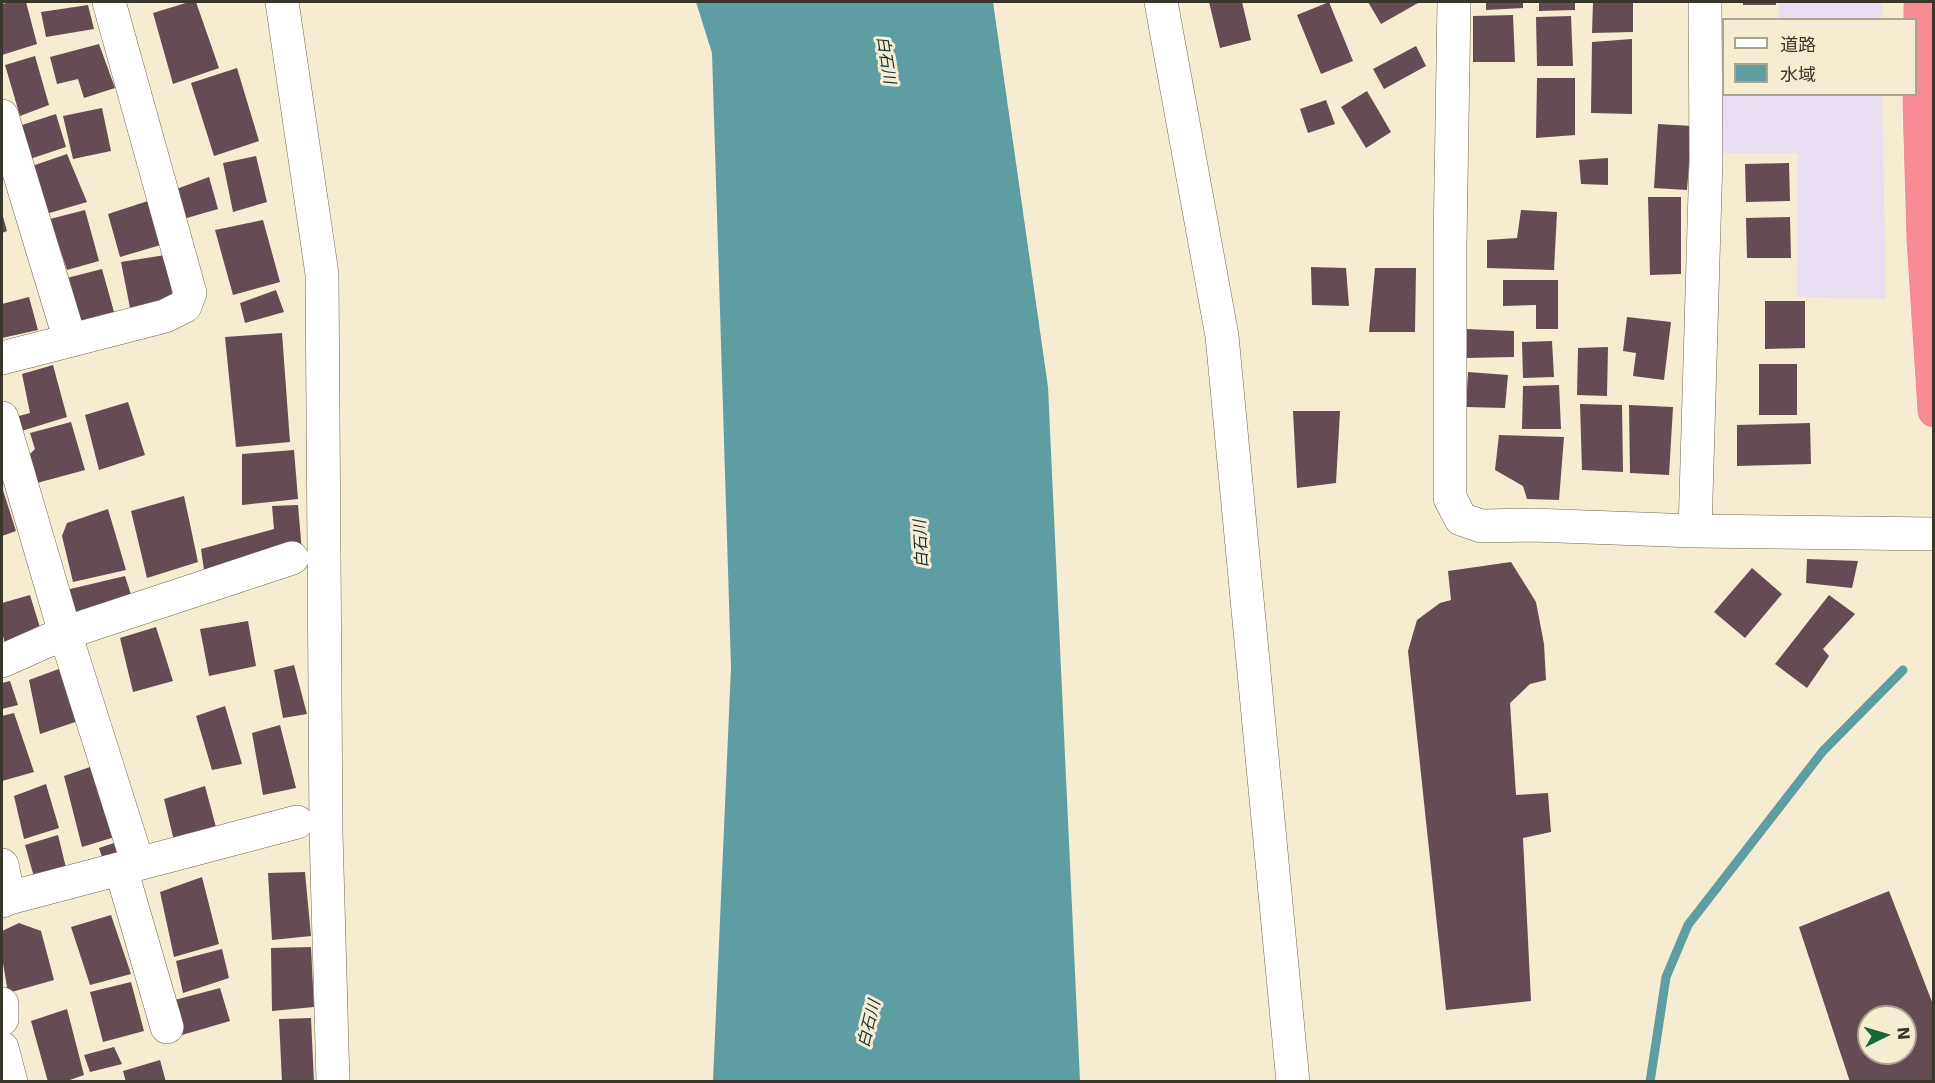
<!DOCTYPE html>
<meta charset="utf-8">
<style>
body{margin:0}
#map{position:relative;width:1935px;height:1083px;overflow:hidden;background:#f6ecd2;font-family:"DejaVu Sans","Noto Sans JP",sans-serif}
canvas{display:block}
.frame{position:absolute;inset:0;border:3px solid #39362c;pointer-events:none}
.legend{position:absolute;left:1722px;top:18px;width:195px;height:78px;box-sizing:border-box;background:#f6ecd2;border:2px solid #aaa390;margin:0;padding:8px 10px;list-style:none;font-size:18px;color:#39362c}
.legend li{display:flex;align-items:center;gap:12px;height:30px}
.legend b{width:30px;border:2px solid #aaa390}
.north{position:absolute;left:1857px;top:1005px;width:60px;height:60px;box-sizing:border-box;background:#f6ecd2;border:2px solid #aaa390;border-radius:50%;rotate:85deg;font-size:16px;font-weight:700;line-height:24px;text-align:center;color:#39362c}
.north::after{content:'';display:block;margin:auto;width:21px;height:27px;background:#176838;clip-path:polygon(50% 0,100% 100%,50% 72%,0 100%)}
</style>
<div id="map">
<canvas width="1935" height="1083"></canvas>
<div class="frame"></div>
<ul class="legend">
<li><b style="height:8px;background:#fff"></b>道路</li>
<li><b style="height:16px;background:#5e9da2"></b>水域</li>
</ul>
<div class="north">N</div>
</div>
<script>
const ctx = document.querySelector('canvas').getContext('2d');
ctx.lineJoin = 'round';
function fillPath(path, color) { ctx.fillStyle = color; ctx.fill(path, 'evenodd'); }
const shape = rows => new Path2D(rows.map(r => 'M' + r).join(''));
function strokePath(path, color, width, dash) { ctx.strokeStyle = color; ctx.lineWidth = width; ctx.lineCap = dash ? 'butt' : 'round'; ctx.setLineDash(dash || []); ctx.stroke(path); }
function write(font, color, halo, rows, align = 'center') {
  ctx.font = font + ' "DejaVu Sans","Noto Sans JP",sans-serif'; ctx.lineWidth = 6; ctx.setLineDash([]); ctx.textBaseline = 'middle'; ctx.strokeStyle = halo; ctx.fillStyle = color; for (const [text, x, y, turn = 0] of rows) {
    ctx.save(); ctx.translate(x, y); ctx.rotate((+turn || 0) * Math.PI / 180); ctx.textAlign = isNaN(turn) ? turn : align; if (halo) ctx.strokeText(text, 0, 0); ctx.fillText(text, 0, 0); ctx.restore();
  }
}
fillPath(shape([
 [1779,2,1883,2,1881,19,1779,19],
 [1719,24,1723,24,1724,94,1882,95,1886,299,1797,297,1798,153,1719,153]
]), '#e9def2');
fillPath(shape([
 [696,2,993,2,1048,387,1080,1081,713,1081,731,667,712,53]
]), '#5e9da2');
strokePath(shape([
 [1650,1082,1666,977,1688,925,1823,751,1903,670]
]), '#5e9da2', 9);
fillPath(shape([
 [10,2,26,2,37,44,2,55,2,4],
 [189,2,196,2,219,68,173,84,153,13],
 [1209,2,1242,2,1251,40,1220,48],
 [1329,2,1353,61,1321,74,1297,15],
 [1368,2,1418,2,1418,3,1381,24],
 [1486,2,1523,2,1523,8,1486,10],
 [1539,2,1575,2,1575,10,1539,11],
 [1593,2,1633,2,1633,32,1592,33],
 [1743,2,1776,2,1776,5,1743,5],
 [88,5,94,29,46,37,41,12],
 [1513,15,1515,62,1473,62,1473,16],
 [1571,16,1573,66,1537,66,1536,17],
 [1632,39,1632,114,1591,113,1592,42],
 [99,44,115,88,84,98,78,79,57,84,50,57],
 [1416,46,1426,66,1384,89,1373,69],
 [35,56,49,105,20,116,5,65],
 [237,68,259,141,214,156,191,83],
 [1537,78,1575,78,1575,135,1536,138],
 [1367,91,1391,132,1366,148,1341,107],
 [1326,100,1335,124,1308,133,1300,109],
 [102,108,111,151,73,159,63,116],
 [56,114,66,147,30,159,22,125],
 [1658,124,1692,126,1687,190,1654,188],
 [67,154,87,202,46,214,32,166],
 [256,156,267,202,233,212,223,163],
 [1608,158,1608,185,1581,184,1579,160],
 [1789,163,1790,201,1746,202,1745,164],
 [209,177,218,209,180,220,171,191],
 [1648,197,1681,197,1681,274,1650,275],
 [151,200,164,244,120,257,108,214],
 [85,210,99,261,67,270,50,219],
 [1521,210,1557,212,1554,270,1487,268,1487,240,1517,238],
 [2,213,7,231,2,233],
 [1790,217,1791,258,1747,258,1746,218],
 [263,220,280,282,233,295,215,230],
 [165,255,173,297,130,308,121,262],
 [1311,267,1346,268,1349,306,1312,305],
 [1375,268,1416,268,1415,332,1369,332],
 [102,269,114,312,75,323,63,279],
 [1503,280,1558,280,1558,329,1536,329,1536,305,1503,306],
 [276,290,284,312,245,323,240,303],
 [29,297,38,330,2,338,2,304],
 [1765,301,1805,301,1805,348,1765,349],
 [1627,317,1671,322,1664,380,1633,376,1636,353,1623,351],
 [1466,329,1514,331,1514,357,1465,358],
 [282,333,290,442,236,447,225,337],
 [1552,341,1554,377,1523,378,1522,342],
 [1608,347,1607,396,1577,395,1578,348],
 [1759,364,1797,364,1797,415,1759,415],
 [53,365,67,417,15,433,11,418,30,413,22,374],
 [1468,372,1508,375,1505,408,1466,407],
 [1559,385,1561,429,1522,429,1523,386],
 [128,402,145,455,99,470,85,415],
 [1580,404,1622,405,1623,472,1582,470],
 [1629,405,1673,407,1669,475,1630,473],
 [1293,411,1340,411,1336,483,1297,488],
 [71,422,85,470,37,483,27,457,35,449,30,433],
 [1810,423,1811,464,1737,466,1737,425],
 [1499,435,1564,437,1559,500,1527,499,1523,486,1495,470],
 [294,450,298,499,242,505,242,454],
 [2,487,16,531,2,536],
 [184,496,198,562,147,578,131,511],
 [298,505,302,552,205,577,201,549,274,529,272,506],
 [108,509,126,570,73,582,62,536,67,523],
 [1807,559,1858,561,1852,588,1806,583],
 [1511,562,1536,602,1544,644,1546,680,1530,684,1510,703,1516,795,1548,793,1551,832,1523,838,1531,1001,1446,1010,1408,651,1417,620,1440,603,1451,600,1448,571],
 [1752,568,1782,594,1745,638,1714,612],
 [125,576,135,607,72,617,66,590],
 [30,595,42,634,5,644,2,632,2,603],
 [1829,595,1855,614,1823,649,1829,656,1807,688,1775,664],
 [248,621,256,666,209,676,200,629],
 [156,627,173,681,133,692,120,638],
 [294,665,307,714,283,718,274,670],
 [64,667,81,720,40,734,29,680],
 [10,681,18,705,2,709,2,683],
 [225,706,242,764,212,770,196,716],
 [14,713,34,772,2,781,2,716],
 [280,725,296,788,263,795,252,733],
 [93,766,118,836,82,847,64,776],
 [46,784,59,828,24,839,14,796],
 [205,786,217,831,175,845,164,799],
 [58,835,68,876,36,884,25,845],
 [117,842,124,864,106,869,99,848],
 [305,872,311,936,272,940,268,873],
 [202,877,219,944,174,957,160,892],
 [1889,891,1934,1007,1934,1082,1850,1082,1799,927],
 [1869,1017,1905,1017,1905,1053,1869,1053],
 [111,915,131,974,90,985,71,927],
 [19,923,41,931,54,980,8,993,2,957,2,931],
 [311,947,314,1007,272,1011,271,948],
 [222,949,229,978,183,993,176,961],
 [131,982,144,1031,103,1042,90,992],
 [220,988,230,1021,175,1037,167,1002],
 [67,1009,84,1075,64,1082,48,1082,31,1021],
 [311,1018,314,1082,282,1082,279,1019],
 [114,1047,122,1064,90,1072,84,1055],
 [160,1060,166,1082,126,1082,123,1071]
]), '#654b53');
const minor = shape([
 [282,2,322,274,326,832,333,1082],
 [1161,2,1222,336,1293,1082],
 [1454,2,1450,244,1450,498,1461,519,1481,526,1532,525,1695,531,1934,534],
 [2,116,70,340],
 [2,358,165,316,185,306,190,293,109,2],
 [2,418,65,633,138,864],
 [1695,531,1706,158,1705,2],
 [2,661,65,633,292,558],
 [2,865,9,898,2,901],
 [121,869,167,1027],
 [9,898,297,822],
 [2,1004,2,1019],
 [2,1048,11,1082]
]);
const highway = shape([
 [1920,2,1919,104,1923,241,1934,411]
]);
strokePath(minor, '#6e664f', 34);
strokePath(highway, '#fff', 34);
strokePath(minor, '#fff', 33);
strokePath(highway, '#f88b93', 33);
write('italic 16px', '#113235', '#f6ecd2', [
 ["白石川",885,60,81],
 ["白石川",922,544,-93],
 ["白石川",870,1024,-76]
]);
</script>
